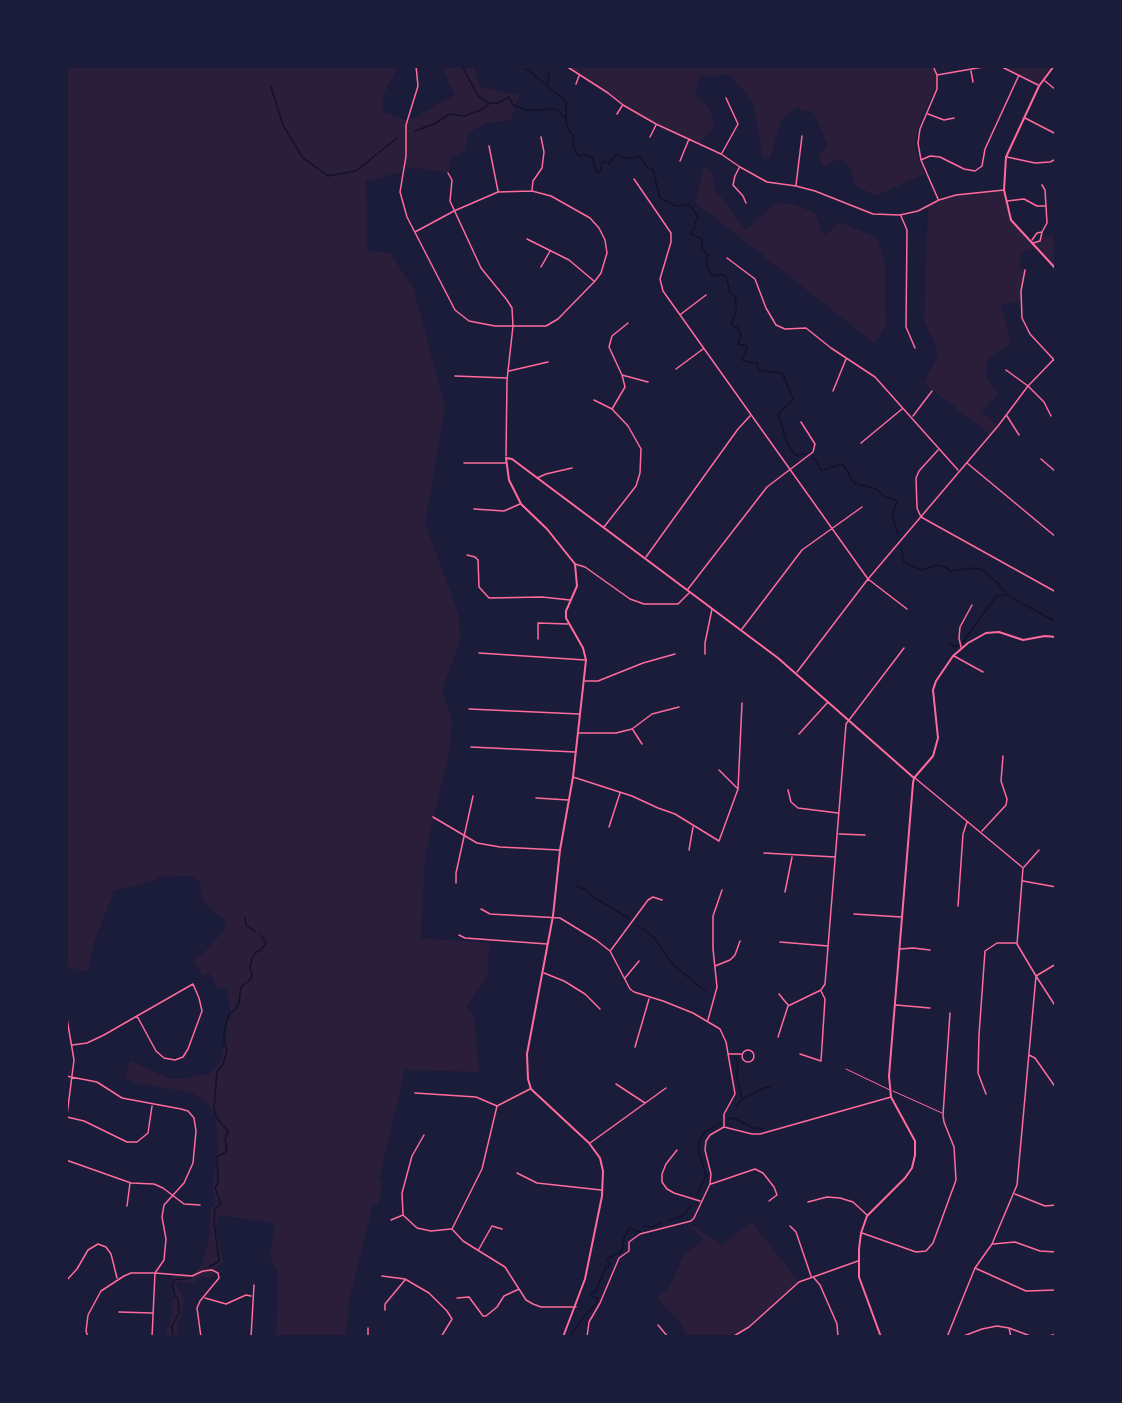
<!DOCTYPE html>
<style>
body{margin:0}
#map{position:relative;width:1122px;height:1403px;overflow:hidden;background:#1b1b3a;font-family:Literata,serif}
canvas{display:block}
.frame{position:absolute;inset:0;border:68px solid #1b1b3a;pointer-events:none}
</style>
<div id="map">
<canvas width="1122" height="1403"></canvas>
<div class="frame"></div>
</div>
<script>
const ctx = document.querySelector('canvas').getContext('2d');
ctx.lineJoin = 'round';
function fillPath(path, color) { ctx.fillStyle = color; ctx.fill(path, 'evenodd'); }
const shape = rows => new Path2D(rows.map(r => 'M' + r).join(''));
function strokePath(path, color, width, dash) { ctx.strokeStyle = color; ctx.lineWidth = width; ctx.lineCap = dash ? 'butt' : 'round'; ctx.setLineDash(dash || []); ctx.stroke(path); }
fillPath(shape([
 [66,66,398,66,384,93,382,112,408,121,455,95,441,66,481,66,474,68,480,87,519,95,511,120,488,123,469,132,465,150,450,158,449,172,404,167,402,172,366,181,367,251,390,253,413,287,445,406,425,523,459,615,460,640,442,691,452,719,450,748,425,856,421,938,489,943,488,976,466,1008,474,1015,479,1072,405,1070,379,1180,383,1181,378,1206,373,1203,349,1302,346,1337,276,1337,278,1272,270,1257,275,1223,219,1215,216,1231,223,1262,214,1270,212,1278,201,1277,191,1284,179,1281,176,1285,184,1298,183,1311,177,1327,178,1337,165,1337,170,1323,173,1297,172,1274,192,1275,202,1264,209,1238,211,1208,216,1202,212,1190,218,1147,216,1121,212,1109,202,1099,191,1092,136,1083,124,1077,131,1061,170,1079,189,1078,209,1073,221,1060,227,1038,227,1023,231,1014,227,987,217,988,209,973,203,976,192,960,208,949,226,927,225,920,207,906,201,898,200,883,194,877,187,876,159,877,157,880,114,891,95,940,87,972,69,967,66,970],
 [566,66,933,66,937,75,937,89,934,89,919,125,915,141,916,150,925,174,875,196,854,184,851,168,839,159,823,167,818,157,827,144,814,113,797,108,781,120,770,159,762,156,753,102,730,75,700,76,695,93,711,111,714,127,700,143,656,124,623,105,608,93],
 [977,66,1054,66,1039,86,1002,67,976,69],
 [704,167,713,173,714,188,746,230,775,203,794,204,815,213,824,236,840,222,877,238,885,264,886,326,874,343,695,202],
 [1004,190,1011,220,1031,244,1037,243,1042,237,1056,236,1056,269,1038,249,1021,251,1019,267,1025,270,1021,291,1021,301,1001,305,1011,343,987,359,986,377,998,393,982,413,998,426,990,435,924,383,938,355,934,342,924,321,928,206,956,195],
 [752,1222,799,1282,749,1327,734,1336,687,1337,680,1322,657,1298,670,1286,684,1255,704,1239,687,1225,690,1224,721,1245]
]), '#2a1e3b');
strokePath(shape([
 [462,66,478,96,489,103],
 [524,67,566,101,566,121,569,131,574,136,573,145,578,156,585,155,592,157,597,173,601,171,602,163,605,161,609,164,616,154,628,159,639,156,647,167,653,170,660,198,676,206,688,205,692,207,698,218,695,222,696,227,690,233,702,239,702,250,709,256,706,259,708,269,714,277,720,274,726,276,730,292,736,297,735,304,737,309,731,325,738,328,741,336,738,343,739,345,745,345,747,348,742,360,753,363,757,362,758,369,760,371,782,373,793,398,792,401,778,414,787,443,795,455,807,454],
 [547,86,549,72],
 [271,87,283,125,303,158,328,176,356,171,397,138],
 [415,131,434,124,450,114,464,116,481,110,490,103,498,103,509,97,513,105,526,110,543,110,552,108,557,110,565,118],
 [1056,452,1056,453],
 [812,458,817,461,820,469,823,470,843,464,854,483,876,489,885,497,896,500,897,503,893,512,893,518,898,534],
 [1056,462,1056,465],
 [901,546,904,562,921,570,937,565,946,567,950,571,976,568,983,570,998,583,1007,595,1056,622],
 [963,642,996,596,1006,595],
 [949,644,955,647,959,645],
 [577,886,584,889,595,898,630,919],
 [245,918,246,925,255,931],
 [637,925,654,937,672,964,705,991],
 [734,1057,738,1061,737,1077,742,1099,736,1106],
 [742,1099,764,1088,770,1087],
 [729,1119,734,1118,751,1127,762,1129],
 [697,1194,706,1176,698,1148,700,1140,705,1132,721,1123],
 [669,1220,683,1216,691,1206],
 [644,1226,653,1227,662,1222],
 [209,1267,219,1261,214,1223,215,1208,221,1204,215,1188,218,1183,217,1157,227,1151,225,1140,228,1131,216,1117,214,1108,217,1072,223,1064,227,1050,224,1042,224,1031,229,1015,236,1008,239,1003,241,987,251,979,252,976,250,967,252,959,256,952,260,951,266,943,261,935],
 [173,1337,172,1326,179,1313,178,1299,175,1296,173,1285,174,1280,191,1278],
 [570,1337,584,1316,596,1304,598,1298,591,1296,590,1294,596,1291,606,1267,610,1265,607,1259,622,1251,624,1238,628,1230,631,1228,637,1232,641,1231]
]), '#12122b', 1.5);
strokePath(shape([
 [846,1069,890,1090],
 [893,1091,942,1113]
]), '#ff6b9d', 1);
strokePath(shape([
 [566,66,608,93,623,105,656,124,721,154,740,167,767,182,796,186,815,191,873,214,900,215,918,211,939,200,956,195,1004,190],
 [933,66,937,75,937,89,920,129,918,143,921,160,938,199],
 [971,71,973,82],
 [937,75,983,67,1002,67,1038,85],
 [1045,81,1056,90],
 [576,84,579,76],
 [617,114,622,106],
 [928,114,944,120,954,118],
 [1025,118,1056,134],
 [650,137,656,125],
 [489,146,498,191],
 [722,153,738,124,726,98],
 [1007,157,1035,163,1050,162,1056,159],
 [921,160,930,156,940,157,964,169,975,171,982,166,985,149,1019,75],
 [680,161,689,139],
 [739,168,735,176,733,185,743,196,746,203],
 [448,173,452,180,450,201,481,268,507,300,512,308,513,326,507,380,506,456],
 [634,179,671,233,671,242,660,279,663,291,868,579,907,609],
 [796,185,802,136],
 [532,190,533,181,542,168,544,152,541,137],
 [1007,201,1024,199,1037,206,1045,206],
 [901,216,907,230,906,327,915,348],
 [415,232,454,211,498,192,532,191,551,196,590,218,599,228,605,240,607,253,601,273,595,281,558,319,546,326,495,326,469,321,455,310,407,217,400,192,406,156,406,125,418,86,416,66],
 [527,239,569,260,594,281],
 [1032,240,1037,233,1042,232],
 [1033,243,1040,241,1042,232,1047,223,1045,190,1042,185],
 [727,258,755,279,766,308,776,325,785,329,806,328,831,348,875,377,958,470],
 [541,267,550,251],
 [1025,270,1021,291,1022,318,1030,334,1056,362],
 [681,314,706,295],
 [676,369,703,349],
 [1006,370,1028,386,1044,402,1051,416],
 [509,371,548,362],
 [622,375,609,347,612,336,628,323],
 [455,376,506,378],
 [833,391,846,359],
 [594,400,612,409,628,426,641,449,640,473,636,486,604,527],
 [612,409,625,387,622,375,648,382],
 [913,416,932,391],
 [1007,416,1019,435],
 [861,443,902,409],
 [938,450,919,471,916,478,917,508,921,517,1056,592],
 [1041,459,1056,472],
 [464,463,506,463],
 [967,463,1056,537],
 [537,478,546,474,572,468],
 [474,509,504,511,520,504],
 [467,555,475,557,478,560,479,587,489,598,542,597,570,600],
 [646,557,738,429,750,416],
 [575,564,585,567,630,599,644,604,678,604,689,593],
 [688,589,767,487,813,452,815,444,801,422],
 [742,629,802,550,862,507],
 [538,639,538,623,568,624],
 [961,647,959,638,960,627,972,605],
 [479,653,585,660],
 [705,654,705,643,712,609],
 [954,656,983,672],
 [797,672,868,579,998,426,1028,386,1056,357],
 [585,681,598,681,643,663,675,654],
 [469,709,579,714],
 [633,730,642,744],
 [579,733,616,733,632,729,652,714,679,707],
 [799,734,828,702],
 [471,747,575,752],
 [719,770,737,788],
 [573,777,632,796,658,808,675,814,719,841,738,789,742,703],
 [915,778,1022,867],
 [788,790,791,802,798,808,838,813],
 [536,798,568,800],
 [433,817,477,843,500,847,559,850],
 [609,827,620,793],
 [982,831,1006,805,1007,799,1001,781,1003,756],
 [839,834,865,835],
 [689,850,693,827],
 [764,853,835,857],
 [1024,867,1039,850],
 [1023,881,1056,887],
 [456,883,456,873,473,796],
 [785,892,792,857],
 [958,906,963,834,967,822],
 [481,909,490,914,560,918,596,940,610,951,630,989,634,992,663,1001,693,1013,720,1029,726,1042,735,1094,724,1114,724,1126],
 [854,914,901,917],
 [459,935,465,938,547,944],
 [780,942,828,946],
 [900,949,913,948,930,950],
 [611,950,648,900,653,897,662,900],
 [1056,964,1036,976,1056,1007],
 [715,966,730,960,735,955,740,941],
 [544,973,564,981,585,994,600,1009],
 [625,978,639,961],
 [779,994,788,1005],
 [896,1005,930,1008],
 [66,1013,74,1060,66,1123],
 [708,1020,717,987,713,949,713,916,722,890],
 [778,1037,788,1006,821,990,825,984,846,724,904,648],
 [72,1045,87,1043,104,1035,137,1016,193,984,199,998,202,1011,188,1049,183,1057,175,1060,164,1058,156,1051,137,1016],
 [635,1047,649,999],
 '742 1056a6 6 0 1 1 12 0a6 6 0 1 1-12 0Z',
 [728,1054,741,1054],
 [800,1054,821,1061,825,999,821,991],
 [1029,1055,1035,1058,1056,1088],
 [66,1076,97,1082,122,1098,181,1109,188,1111,194,1118,196,1131,193,1163,184,1183,164,1205,162,1217,166,1239,164,1260,155,1273,152,1337],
 [616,1084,645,1103],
 [530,1089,497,1106,482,1169,452,1229,463,1241,505,1267,526,1300,533,1304,541,1307,576,1307],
 [415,1093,476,1097,497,1106],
 [986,1094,978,1073,979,1035,985,951,997,943,1016,943],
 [67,1117,84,1121,127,1142,137,1142,148,1133,152,1106],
 [424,1135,412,1156,402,1193,403,1215,417,1228,431,1231,451,1229],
 [590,1143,666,1088],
 [677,1150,666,1164,662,1174,662,1182,667,1189,674,1193,700,1201],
 [66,1160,131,1183,154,1184,163,1188,184,1204,200,1205],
 [517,1173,537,1183,601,1190],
 [711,1184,755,1169,763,1173,774,1187,777,1195,769,1201],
 [1015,1194,1045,1206,1056,1205],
 [808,1202,827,1197,840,1198,853,1202,867,1215],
 [127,1206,130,1183],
 [391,1220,403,1215],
 [790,1226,796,1232,811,1276],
 [862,1233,916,1252,926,1251,933,1243,956,1180,954,1147,944,1122,943,1115,950,1013],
 [993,1244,1015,1242,1040,1251,1056,1252],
 [479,1249,492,1226,502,1229],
 [975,1268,1026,1291,1056,1290],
 [382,1276,405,1279,429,1293,447,1311,452,1319,441,1337],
 [814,1278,820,1285,837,1324,838,1337],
 [66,1281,77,1269,88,1250,98,1244,106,1247,111,1254,117,1278],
 [205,1298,226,1304,246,1295,251,1296],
 [457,1298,469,1297,483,1316,486,1316,497,1307,504,1296,519,1289],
 [385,1310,385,1304,405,1280],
 [119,1312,152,1313],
 [658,1325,668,1337],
 [1009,1328,1011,1337],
 [88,1337,86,1331,88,1315,101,1291,124,1276,131,1273,155,1273,192,1276,203,1271,212,1270,218,1273,219,1278,200,1301,197,1308,201,1337],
 [251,1337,254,1285],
 [368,1337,368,1328],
 [587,1337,589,1322,600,1303,619,1258,629,1251,629,1242,640,1234,691,1221,694,1218,710,1184,711,1174,705,1150,706,1141,710,1135,724,1127,752,1134,760,1134,891,1097],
 [727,1337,734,1336,749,1327,799,1282,858,1261],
 [947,1337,975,1268,992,1244,1017,1185,1036,976,1017,944,1023,868],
 [961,1337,982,1329,997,1326,1009,1328,1033,1337],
 [1046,1337,1056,1334]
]), '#ff6b9d', 1.5);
strokePath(shape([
 [1054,66,1039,86,1006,157,1004,190,1011,220,1056,269],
 [563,1337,585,1279,602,1196,603,1171,600,1158,589,1143,531,1089,528,1079,527,1054,553,916,560,850,573,777,586,660,583,648,566,618,566,611,577,586,575,564,547,529,521,504,509,480,506,458,512,459,778,658,914,778],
 [881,1337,859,1277,859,1249,861,1233,867,1216,905,1178,912,1168,915,1155,915,1141,891,1097,889,1076,913,783,914,778,933,756,938,738,933,690,936,681,953,656,968,643,986,633,999,632,1023,640,1045,636,1056,637]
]), '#ff6b9d', 2);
</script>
